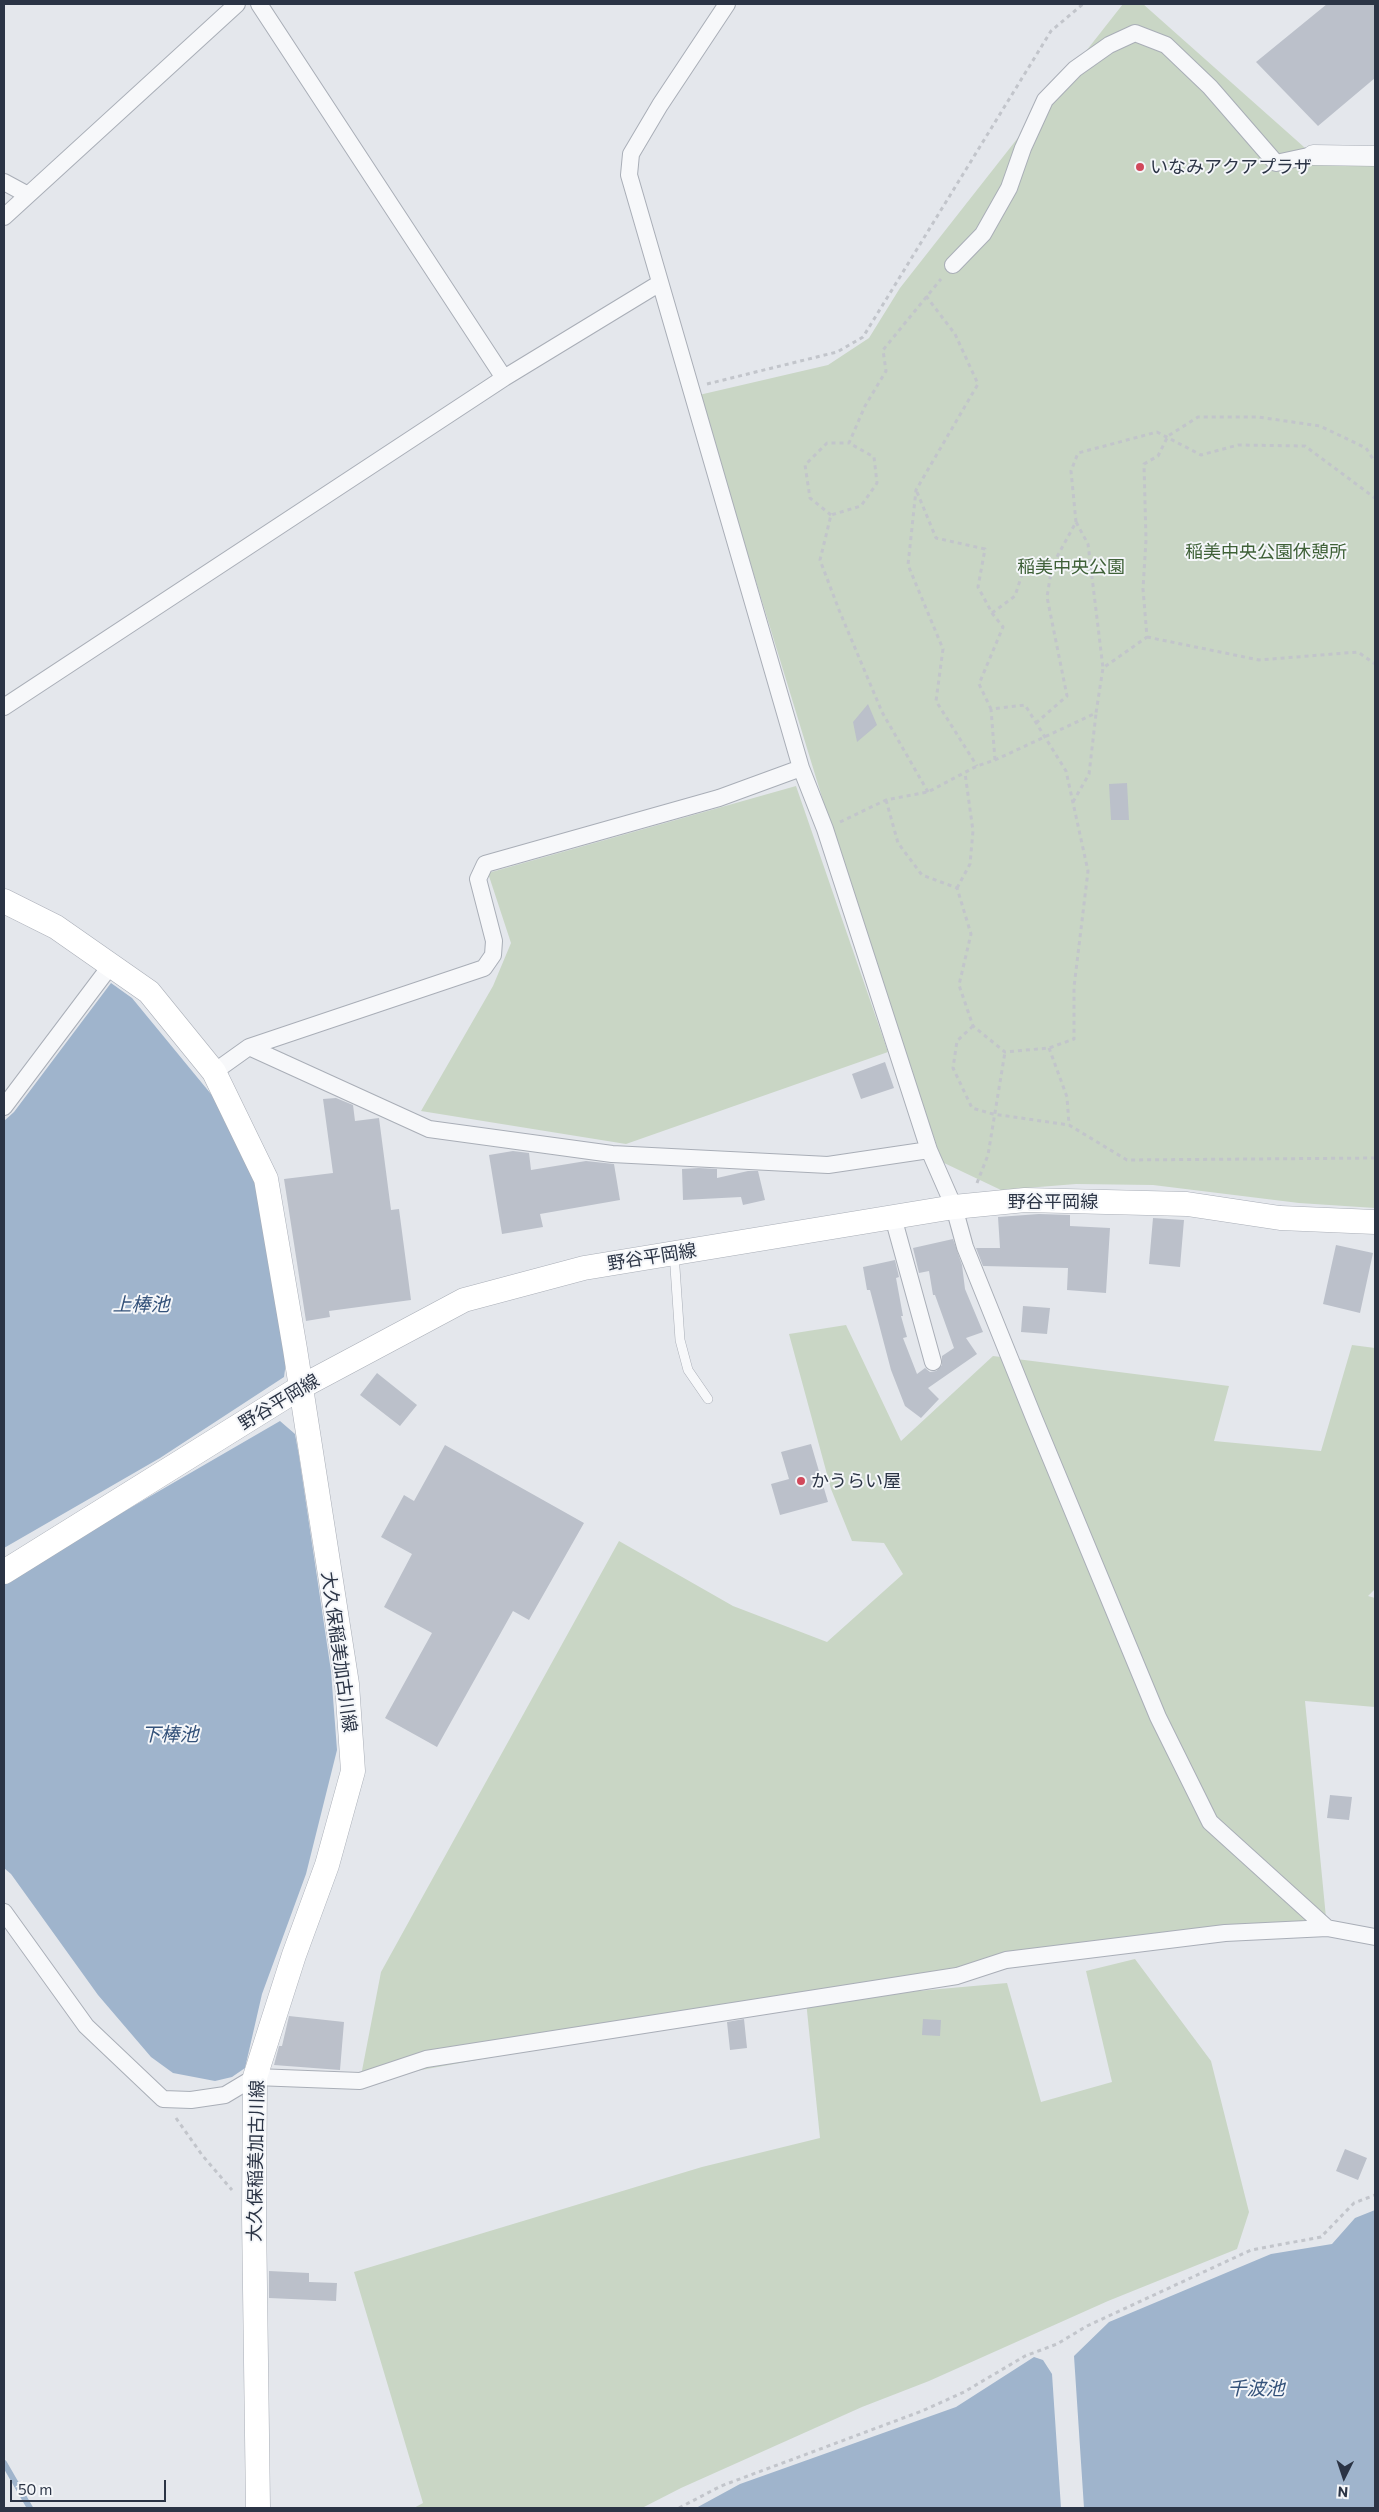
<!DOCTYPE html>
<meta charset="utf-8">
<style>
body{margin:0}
#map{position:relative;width:1379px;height:2512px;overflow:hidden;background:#e4e7ec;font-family:Commissioner,sans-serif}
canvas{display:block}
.frame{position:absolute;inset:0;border:5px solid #2b3445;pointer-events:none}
.north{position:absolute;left:1319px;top:2452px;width:50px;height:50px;-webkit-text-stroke:4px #f4f6f9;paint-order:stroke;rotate:184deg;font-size:14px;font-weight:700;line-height:20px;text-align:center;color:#2b3445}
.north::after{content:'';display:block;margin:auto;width:18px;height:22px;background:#2b3445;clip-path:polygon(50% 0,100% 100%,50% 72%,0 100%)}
.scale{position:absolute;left:10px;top:2480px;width:156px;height:22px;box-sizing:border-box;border:2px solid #2b3445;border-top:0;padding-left:6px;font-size:15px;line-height:18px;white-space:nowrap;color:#2b3445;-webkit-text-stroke:4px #f4f6f9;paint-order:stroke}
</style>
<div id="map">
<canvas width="1379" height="2512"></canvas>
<div class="frame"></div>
<div class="north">N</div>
<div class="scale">50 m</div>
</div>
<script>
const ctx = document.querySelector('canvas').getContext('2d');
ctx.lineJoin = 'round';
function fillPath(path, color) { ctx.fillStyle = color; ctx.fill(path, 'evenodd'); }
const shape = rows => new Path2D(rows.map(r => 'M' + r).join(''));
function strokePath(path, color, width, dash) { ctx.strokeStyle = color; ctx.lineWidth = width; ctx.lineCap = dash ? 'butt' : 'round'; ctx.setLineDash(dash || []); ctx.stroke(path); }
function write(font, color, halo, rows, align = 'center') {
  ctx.font = font + ' Commissioner,"Noto Sans JP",sans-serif'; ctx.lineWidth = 4; ctx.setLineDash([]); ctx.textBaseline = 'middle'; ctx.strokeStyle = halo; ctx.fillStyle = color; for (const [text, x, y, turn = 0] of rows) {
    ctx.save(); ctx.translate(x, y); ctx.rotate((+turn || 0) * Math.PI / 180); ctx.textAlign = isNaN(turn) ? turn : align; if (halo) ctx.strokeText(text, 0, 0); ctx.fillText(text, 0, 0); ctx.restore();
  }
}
fillPath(shape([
 [1123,4,1143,4,1313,155,1375,155,1375,1208,1299,1203,1153,1185,1076,1184,1001,1190,942,1162,832,830,699,395,828,365,869,338,900,288],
 [796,786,888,1052,626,1144,421,1111,493,986,511,943,488,873],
 [846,1325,901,1441,993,1356,1229,1386,1214,1441,1321,1451,1352,1345,1375,1348,1375,1589,1368,1596,1375,1598,1375,1707,1305,1701,1327,1928,1100,1948,360,2081,381,1972,619,1541,733,1606,827,1642,903,1574,884,1543,852,1541,831,1489,789,1334],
 [1135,1959,1211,2061,1249,2212,1237,2249,1108,2301,929,2381,862,2407,681,2488,642,2508,414,2508,423,2503,354,2272,702,2167,820,2138,806,2001,1007,1983,1041,2102,1112,2082,1086,1971]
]), '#c9d6c5');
fillPath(shape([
 [111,983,132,998,220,1105,263,1199,287,1355,284,1377,160,1458,4,1548,4,1121,14,1112],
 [280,1421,295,1434,299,1456,331,1671,337,1750,306,1874,262,1994,245,2068,232,2077,215,2081,173,2073,151,2057,98,1995,11,1874,4,1868,4,1581],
 [1375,2210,1375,2508,1084,2508,1074,2356,1109,2322,1271,2254,1332,2244,1355,2218],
 [1034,2357,1043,2360,1052,2374,1061,2508,696,2508,740,2484,956,2407]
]), '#9fb4cc');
strokePath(shape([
 [4,2463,30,2508]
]), '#9fb4cc', 6);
fillPath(shape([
 [1327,4,1375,4,1375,78,1318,126,1256,62],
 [868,704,877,725,857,742,853,722],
 [1127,783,1129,820,1111,820,1109,784],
 [885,1062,894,1088,861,1099,852,1074],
 [336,1098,353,1105,355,1121,379,1118,391,1210,399,1209,411,1300,329,1311,330,1317,306,1321,284,1179,333,1173,323,1099],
 [513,1151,529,1153,531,1170,586,1161,614,1164,620,1200,540,1214,543,1227,502,1234,489,1155],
 [699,1168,717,1169,717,1178,748,1171,758,1171,765,1200,743,1205,741,1197,683,1200,682,1169],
 [1039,1214,1070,1215,1070,1226,1110,1228,1106,1293,1067,1290,1068,1268,983,1266,976,1248,1000,1248,998,1217],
 [1153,1218,1184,1220,1180,1267,1149,1264],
 [953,1239,962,1265,965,1289,983,1332,966,1338,977,1354,928,1388,939,1399,921,1418,905,1406,891,1370,870,1290,867,1290,863,1267,895,1260,899,1277,896,1278,903,1316,901,1316,907,1337,903,1338,917,1374,925,1368,930,1372,936,1371,942,1365,942,1356,954,1348,935,1295,933,1295,929,1271,919,1273,913,1248],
 [1336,1245,1373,1253,1360,1313,1323,1304],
 [1023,1306,1050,1308,1047,1334,1021,1332],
 [377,1373,417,1405,400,1426,360,1395],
 [811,1444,828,1502,780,1515,771,1484,789,1479,781,1452],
 [445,1445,584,1523,529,1620,513,1611,437,1747,385,1718,432,1633,384,1607,412,1554,381,1537,404,1495,414,1501],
 [1330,1795,1352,1797,1349,1820,1327,1818],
 [289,2016,344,2022,340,2070,274,2065,279,2046,282,2046],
 [744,2019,747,2048,730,2050,727,2022],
 [923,2019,941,2020,940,2036,922,2035],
 [1345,2149,1367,2158,1358,2180,1336,2171],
 [269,2271,309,2273,309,2282,337,2283,336,2301,269,2298]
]), '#bbc0ca');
const service = shape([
 [674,1253,680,1340,688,1370,708,1399]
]);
const minor = shape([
 [259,4,504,378],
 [727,4,660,105,631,154,629,175,801,768,825,829,929,1150,954,1207,965,1247,1034,1418,1158,1717,1210,1822,1327,1928],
 [4,182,28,195],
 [4,217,237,4],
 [953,265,983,234,1009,188,1023,148,1045,100,1075,69,1109,45,1135,33,1166,45,1210,87,1276,163,1313,155],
 [4,707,504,378,660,283],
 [249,1047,484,968,493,955,494,941,478,879,485,864,719,798,801,768],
 [214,1072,249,1047,429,1129,612,1154,828,1165,929,1150],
 [4,1107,111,965],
 [893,1217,933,1362],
 [4,1912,86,2026,163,2099,191,2100,225,2095,255,2077,360,2081,426,2059,957,1976,1006,1960,1225,1933,1327,1928,1375,1937]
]);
const tertiary = shape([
 [1313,155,1375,156]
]);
const secondary = shape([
 [4,901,56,927,149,992,214,1072,266,1179,295,1349,347,1684,353,1771,327,1865,294,1955,255,2077,254,2215,258,2508],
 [4,1572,301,1387,464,1300,584,1268,954,1207,1025,1200,1187,1204,1280,1218,1375,1222]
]);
strokePath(service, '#a9aeb7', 10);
strokePath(minor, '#a9aeb7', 18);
strokePath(tertiary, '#a9aeb7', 21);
strokePath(secondary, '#a9aeb7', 25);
strokePath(shape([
 [926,296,955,334,978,384,916,490,908,565,943,649,936,701,977,766],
 [707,384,837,352,863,337,1051,31,1083,4],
 [917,492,936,538,985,549,978,587,992,613,1003,627,979,684,991,709],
 [831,515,810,498,805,465,827,443,849,443],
 [1076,522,1071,471,1078,453,1157,432,1201,455,1238,445,1305,446,1375,498],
 [992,613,1015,596,1025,565,1052,566],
 [1147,637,1259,660,1358,652,1375,664],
 [1036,723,1067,696,1047,597,1052,566,1076,522,1088,544,1103,668],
 [928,792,882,712,839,610,820,560,831,515,861,506,877,483,874,457,849,443,865,406,886,371,883,350,941,279],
 [886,800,898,843,922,875,957,888,971,934,959,985,973,1026,1005,1052,1049,1048,1074,1039,1074,987,1088,871,1066,771,1025,705,991,709,995,760],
 [1073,802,1089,774,1096,714],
 [840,822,886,800,928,792,977,766,995,760,1096,713,1103,668,1147,637,1143,589,1146,540,1144,464,1158,456,1168,436,1198,417,1258,417,1320,426,1366,448,1375,462],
 [957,888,970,864,973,831,965,773],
 [973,1026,957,1041,953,1068,972,1108,993,1114,1069,1125,1127,1160,1375,1158],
 [1049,1048,1067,1097,1069,1125],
 [977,1183,988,1155,1005,1052],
 [176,2118,202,2155,232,2190],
 [679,2508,721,2486,922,2411,964,2392,1025,2356,1057,2344,1087,2326,1251,2250,1321,2237,1354,2203,1375,2195]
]), '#c2c5cb', 3, [4, 4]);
strokePath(service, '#f7f8fa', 9);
strokePath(minor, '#f7f8fa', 16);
strokePath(tertiary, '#f7f8fa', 20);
strokePath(secondary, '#fff', 24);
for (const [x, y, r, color] of [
 [1140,167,5,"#d1495b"],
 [801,1481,5,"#d1495b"]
]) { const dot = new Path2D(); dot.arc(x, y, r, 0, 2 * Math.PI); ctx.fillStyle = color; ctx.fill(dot); strokePath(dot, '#f4f6f9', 2); }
write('18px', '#2b3445', '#f4f6f9', [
 ["いなみアクアプラザ",1150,167],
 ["かうらい屋",811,1481]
], 'left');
write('18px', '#3f6138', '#f4f6f9', [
 ["稲美中央公園休憩所",1266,552],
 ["稲美中央公園",1071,567]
]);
write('18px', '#2b3445', '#f4f6f9', [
 ["野谷平岡線",1053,1202],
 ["野谷平岡線",652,1257,-9],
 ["野谷平岡線",279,1402,-31],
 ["大久保稲美加古川線",339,1652,82],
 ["大久保稲美加古川線",256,2161,-89]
]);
write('italic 19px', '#34527a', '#f4f6f9', [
 ["上棒池",141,1305],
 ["下棒池",170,1735],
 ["千波池",1256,2389]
]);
</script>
